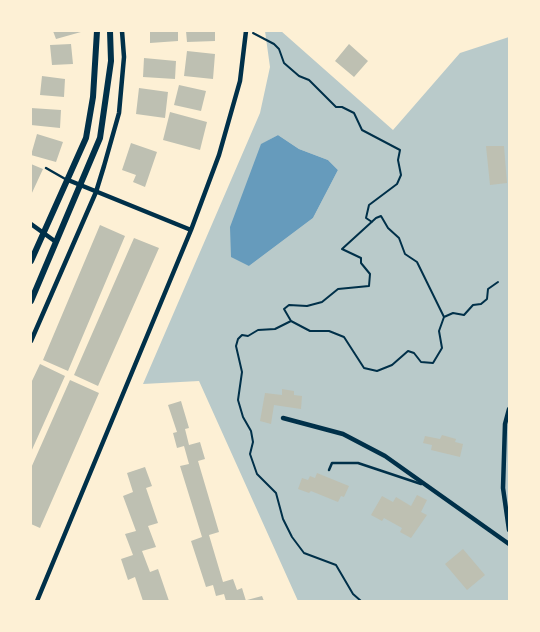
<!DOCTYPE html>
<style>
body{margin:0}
#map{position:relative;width:540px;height:632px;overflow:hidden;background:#fdf0d5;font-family:Inter,sans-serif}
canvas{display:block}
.frame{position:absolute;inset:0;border:32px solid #fdf0d5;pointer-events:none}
</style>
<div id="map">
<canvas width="540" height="632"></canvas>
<div class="frame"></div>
</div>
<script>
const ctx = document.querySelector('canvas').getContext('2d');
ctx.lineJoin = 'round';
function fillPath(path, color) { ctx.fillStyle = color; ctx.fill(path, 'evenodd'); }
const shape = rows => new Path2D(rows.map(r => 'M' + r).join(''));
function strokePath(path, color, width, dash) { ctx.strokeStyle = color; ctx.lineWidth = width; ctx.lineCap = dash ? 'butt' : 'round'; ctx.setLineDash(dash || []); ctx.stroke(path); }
fillPath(shape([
 [265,31,281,31,393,130,460,53,509,37,509,601,298,601,199,381,143,384,260,113,270,67],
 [278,135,299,149,328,160,338,170,313,218,249,266,248,183,262,144]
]), '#b9caca');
fillPath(shape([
 [278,135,299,149,328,160,338,170,313,218,249,266,231,257,230,227,261,144]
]), '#669bbc');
fillPath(shape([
 [53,31,81,31,81,32,56,39],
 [150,31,178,31,178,41,150,43],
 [186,31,215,31,215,41,187,42],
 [71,44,73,64,52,65,50,45],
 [349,44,368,61,354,77,335,61],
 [187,51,215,54,213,79,184,76],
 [144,58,176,61,175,79,143,77],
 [42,76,65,79,64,97,40,95],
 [179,85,206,91,201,111,174,105],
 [139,88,168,92,165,118,136,114],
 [31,108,61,110,60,128,31,125],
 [170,112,207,122,200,150,163,140],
 [37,134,63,142,56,162,31,155],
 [131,143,157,152,145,187,133,182,136,175,122,170],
 [486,146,504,146,507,183,490,185],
 [31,164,43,169,31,195],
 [100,225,125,236,68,371,43,360],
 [134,238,159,248,98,386,74,375],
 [40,364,65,376,31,452,31,383],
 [70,380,99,393,40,528,31,524,31,468],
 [282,389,294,391,294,395,302,396,301,409,274,405,271,424,260,421,265,393,282,395],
 [181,401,189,428,185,429,189,445,200,442,205,459,198,461,219,532,209,535,223,582,233,579,237,590,242,588,246,601,226,601,224,594,216,596,213,585,206,587,191,541,202,537,180,466,189,464,184,446,177,448,173,433,177,432,168,405],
 [442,435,456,439,455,442,463,444,460,457,431,450,432,445,423,443,425,436,440,439],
 [145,467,152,486,146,488,158,523,148,526,156,547,142,551,150,572,158,569,169,601,143,601,135,577,128,580,121,559,133,555,125,534,136,531,123,496,133,492,127,473],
 [317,473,349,486,344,497,341,496,338,502,311,491,309,493,298,489,302,478,308,480,310,476,315,478],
 [417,495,427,500,421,512,427,515,411,538,400,532,402,528,384,518,382,521,371,515,382,496,393,502,396,497,411,506],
 [463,549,485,575,467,590,445,564],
 [262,596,264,601,247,601,247,600]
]), '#bec0b2');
strokePath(shape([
 [253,33,274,44,279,49,284,63,299,76,309,80,336,107,342,107,354,113,362,130,400,150,398,160,401,175,397,184,369,205,366,218,372,222],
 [444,317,417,262,405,254,399,238,388,228,381,216,376,218,342,249,361,258,361,263,370,274,369,286,338,289,322,302,307,306,289,305,284,309,291,321,310,331,329,331,344,337,364,368,377,371,392,365,408,351,414,353,421,362,433,363,442,348,439,331,444,317,453,313,464,315,473,305,481,304,487,299,488,289,498,282],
 [291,321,275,329,258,330,248,336,242,335,238,339,236,346,242,372,238,400,243,417,251,431,253,442,250,454,257,474,276,493,283,519,292,537,304,553,336,565,353,594,361,601]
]), '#003049', 2);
strokePath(shape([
 [46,168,67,180],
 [329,470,332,463,358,463,421,484]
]), '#003049', 2.5);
strokePath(shape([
 [68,180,191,230],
 [31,224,56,242],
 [31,341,96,192,104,166,119,113,124,57,122,31],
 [509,409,505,424,503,488,509,530],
 [283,418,343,434,385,456,509,544],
 [37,601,191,230,219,155,240,81,246,31]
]), '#003049', 4.5);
strokePath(shape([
 [31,261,86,138,93,97,97,31],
 [31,301,100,138,111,61,110,31]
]), '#003049', 6);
</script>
